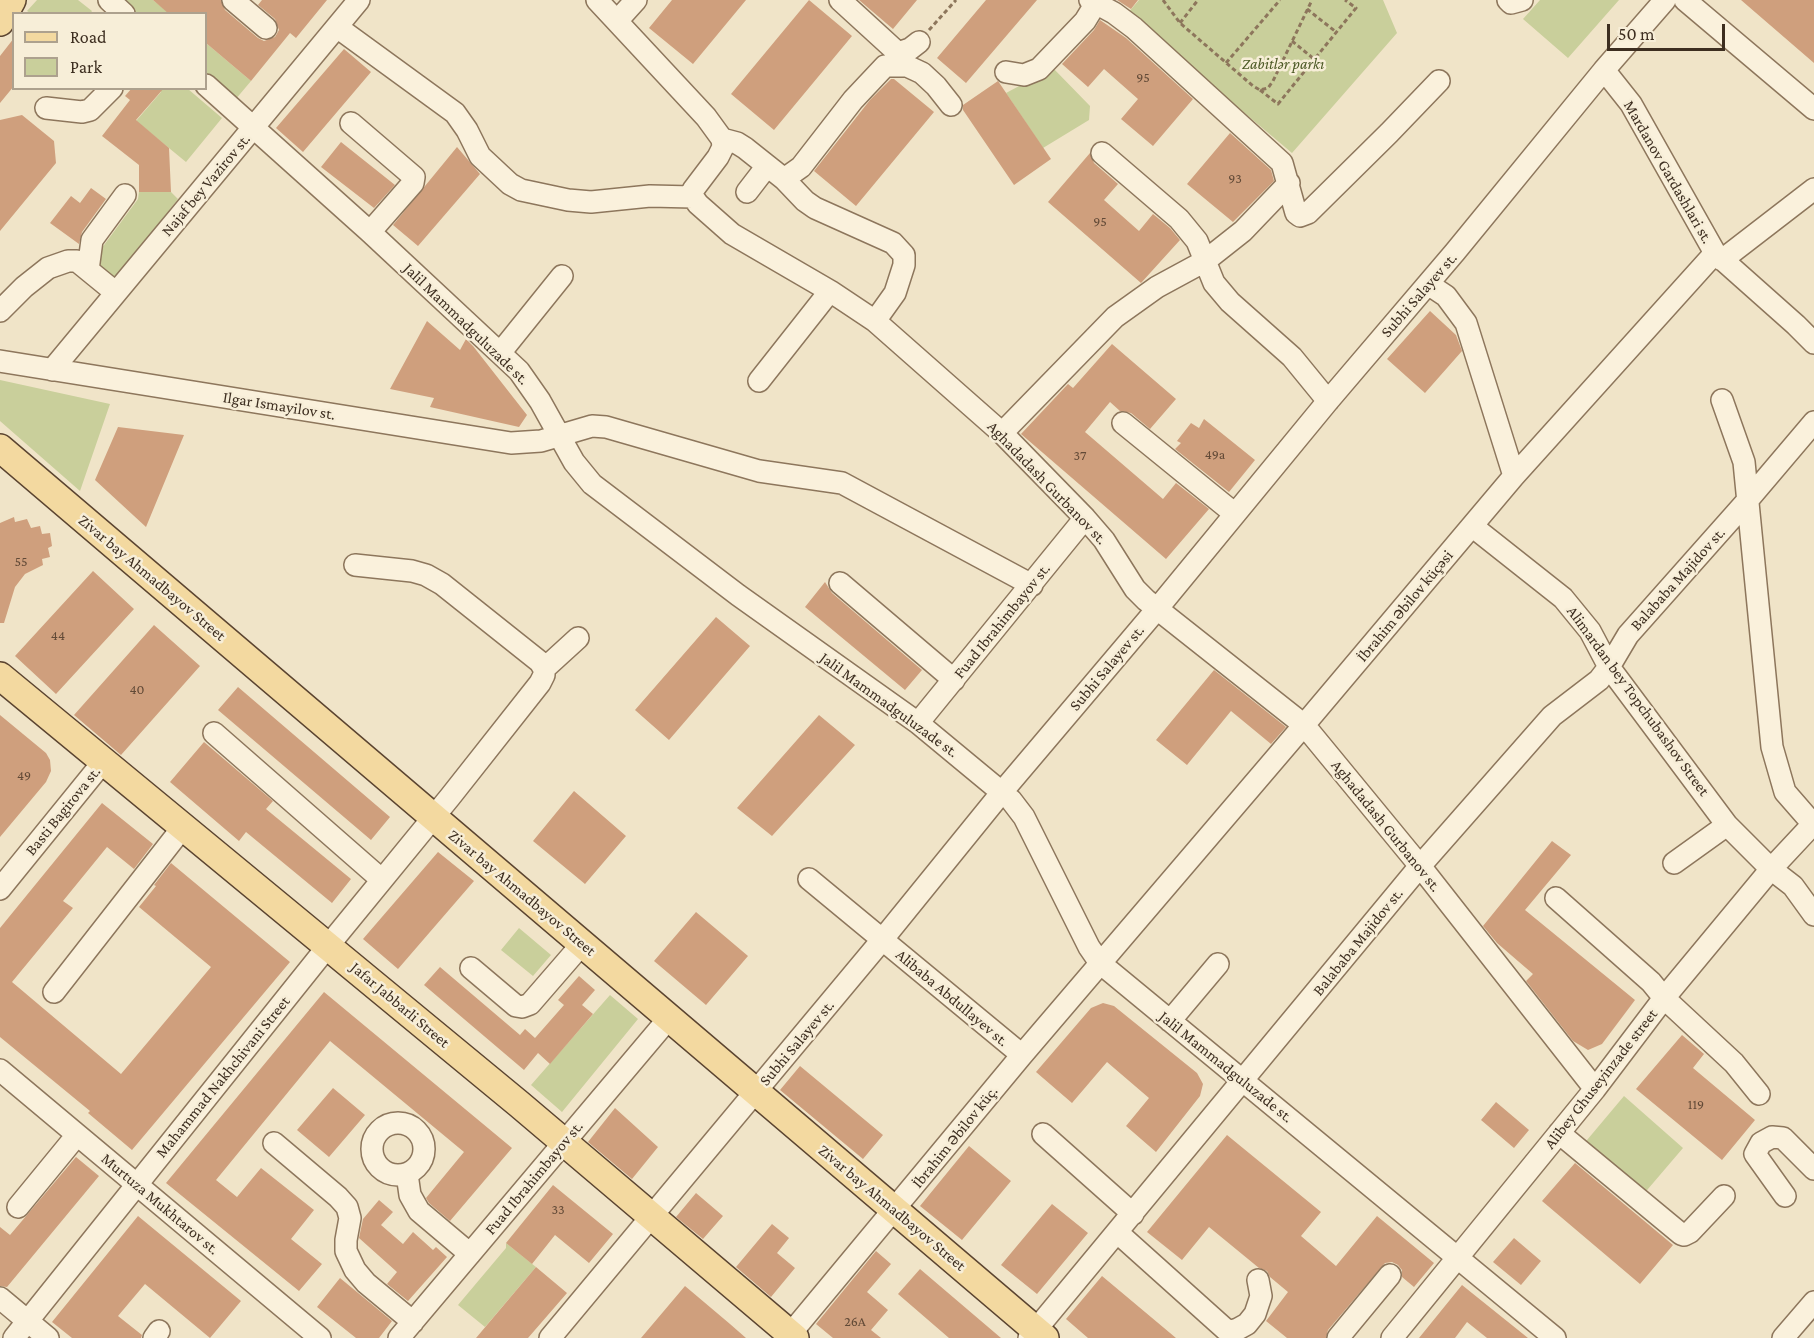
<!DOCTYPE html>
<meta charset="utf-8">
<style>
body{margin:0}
#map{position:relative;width:1814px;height:1338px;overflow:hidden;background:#f0e4c8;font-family:"Crimson Pro",serif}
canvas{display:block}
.legend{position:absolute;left:12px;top:12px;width:195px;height:78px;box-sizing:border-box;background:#f7eed8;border:2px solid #ada18e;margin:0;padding:8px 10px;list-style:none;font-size:18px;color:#3d2e20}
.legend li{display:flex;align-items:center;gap:12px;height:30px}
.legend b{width:30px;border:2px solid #ada18e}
.scale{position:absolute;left:1607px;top:24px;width:118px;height:27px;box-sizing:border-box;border:3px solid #3d2e20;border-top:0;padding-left:8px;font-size:18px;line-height:21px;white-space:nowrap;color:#3d2e20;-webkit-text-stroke:4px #f7eed8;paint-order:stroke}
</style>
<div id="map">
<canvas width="1814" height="1338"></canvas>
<ul class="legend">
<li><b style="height:8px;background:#f3d9a0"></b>Road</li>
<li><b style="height:16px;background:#c9cf9b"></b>Park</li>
</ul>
<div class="scale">50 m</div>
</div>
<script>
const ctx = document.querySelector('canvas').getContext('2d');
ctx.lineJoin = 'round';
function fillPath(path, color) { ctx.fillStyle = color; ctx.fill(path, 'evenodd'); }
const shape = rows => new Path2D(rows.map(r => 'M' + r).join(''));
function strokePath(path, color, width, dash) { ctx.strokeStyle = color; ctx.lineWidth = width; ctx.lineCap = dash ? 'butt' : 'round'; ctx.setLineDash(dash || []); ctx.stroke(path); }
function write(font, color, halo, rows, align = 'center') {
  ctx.font = font + ' "Crimson Pro",serif'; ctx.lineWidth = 5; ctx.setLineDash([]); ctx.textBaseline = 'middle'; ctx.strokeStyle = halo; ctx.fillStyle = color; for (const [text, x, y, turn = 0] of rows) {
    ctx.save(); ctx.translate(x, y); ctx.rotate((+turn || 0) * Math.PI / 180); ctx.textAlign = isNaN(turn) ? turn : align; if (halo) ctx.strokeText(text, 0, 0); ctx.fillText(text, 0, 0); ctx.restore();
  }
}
fillPath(shape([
 [37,0,78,0,92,11,90,14,30,13,27,11],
 [116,0,153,0,169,13,132,13],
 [1139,0,1383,0,1397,33,1292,153,1127,14],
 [1540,0,1619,0,1568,58,1523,19],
 [206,43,251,81,235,100,206,75],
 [1053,68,1090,106,1089,120,1043,148,1006,93],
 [158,88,188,89,222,118,186,162,136,121,161,92],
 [139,192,171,192,178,199,116,278,93,260,138,199],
 [0,380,110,404,80,491,0,421],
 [519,928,551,955,533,976,501,950],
 [610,995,638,1019,562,1112,531,1085],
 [1624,1096,1683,1148,1642,1196,1582,1146],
 [506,1243,536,1267,485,1327,458,1305,506,1248]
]), '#c9cf9b');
fillPath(shape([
 [153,0,221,0,225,10,258,38,264,41,275,37,279,30,275,19,258,5,262,0,327,0,296,38,290,33,251,81,206,43,206,14,169,14],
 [672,0,746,0,693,64,649,28],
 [809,0,852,36,774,130,731,94],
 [859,0,917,0,893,29],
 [986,0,1037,0,966,83,937,58],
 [1117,0,1138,0,1131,9],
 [1741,0,1814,0,1814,63],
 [1100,20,1126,38,1193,99,1153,146,1121,119,1138,99,1104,69,1088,87,1062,64,1094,30],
 [14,38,14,86,0,103,0,56],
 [344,49,371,72,303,152,276,128],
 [891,79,894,79,934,112,856,206,814,171,870,100],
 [998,81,1051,159,1014,185,963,110,963,105],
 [132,88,164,88,136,120,169,148,171,192,139,192,139,165,102,136,130,100,125,96],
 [22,115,54,141,56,163,0,231,0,120],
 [1230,133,1271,170,1274,181,1233,222,1187,184],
 [341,142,395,185,374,208,321,167],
 [457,147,480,174,418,246,393,225],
 [1090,153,1094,163,1118,184,1104,200,1139,231,1153,214,1170,228,1180,240,1141,283,1048,202],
 [91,188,106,199,82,232,79,244,50,223,71,196,80,203],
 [1430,311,1456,335,1462,351,1425,393,1387,359],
 [427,321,460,350,466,339,473,346,527,415,519,427,430,407,434,398,390,389],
 [1112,344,1176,399,1150,429,1131,413,1120,411,1110,402,1085,432,1163,499,1176,483,1209,509,1166,559,1021,434,1068,384,1073,388],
 [1204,419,1255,460,1229,492,1175,449,1181,443,1177,441,1191,423,1199,428],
 [118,427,184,435,146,527,95,480],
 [14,517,15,522,27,519,31,528,40,526,42,534,50,533,52,546,48,548,50,557,42,559,43,565,25,574,15,587,4,623,0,623,0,523],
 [93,571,134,609,56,694,15,656],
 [825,582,832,593,922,670,905,690,805,607],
 [716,617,750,646,669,740,635,710],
 [154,625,200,666,121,755,74,715],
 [1214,670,1286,727,1271,744,1231,711,1187,765,1156,740],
 [238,687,390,817,371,840,218,710],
 [0,715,46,753,50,760,51,771,46,782,0,837],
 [819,715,855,745,772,836,737,808],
 [204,742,273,801,266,809,351,879,332,903,246,832,239,841,170,782],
 [574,791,626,836,585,884,533,841],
 [102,803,153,844,134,869,107,847,63,901,73,908,12,982,121,1074,211,967,139,907,156,886,154,885,171,863,290,962,132,1150,88,1113,90,1111,0,1037,0,928],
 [1552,841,1571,855,1525,910,1635,1000,1602,1044,1588,1050,1573,1041,1526,981,1533,974,1497,943,1483,926],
 [438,852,474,881,398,969,363,939],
 [696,912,748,956,706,1005,654,961],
 [440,967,520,1035,525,1029,535,1038,564,1005,558,1000,579,976,595,990,582,1005,593,1014,550,1064,538,1053,524,1070,424,985],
 [324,992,512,1148,450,1221,429,1203,426,1198,464,1152,330,1041,216,1180,237,1197,261,1168,314,1210,291,1239,322,1264,299,1291,166,1183],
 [1103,1003,1114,1006,1197,1073,1203,1084,1200,1096,1156,1152,1126,1126,1149,1098,1107,1062,1072,1103,1036,1072,1091,1008],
 [1682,1035,1704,1054,1693,1068,1755,1120,1722,1160,1636,1089],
 [800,1066,883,1135,863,1159,780,1090],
 [333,1088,365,1115,329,1157,297,1130],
 [1496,1102,1529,1130,1514,1148,1481,1120],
 [615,1108,658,1147,632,1179,588,1142],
 [1227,1135,1321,1212,1301,1236,1336,1266,1377,1216,1434,1263,1414,1287,1402,1277,1402,1270,1398,1265,1392,1262,1385,1263,1328,1330,1326,1338,1287,1338,1266,1321,1288,1292,1270,1277,1267,1271,1259,1268,1209,1227,1182,1260,1147,1232],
 [969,1146,1011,1181,962,1240,920,1206],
 [76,1157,99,1176,7,1287,0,1286,0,1227,10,1235],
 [1575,1163,1673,1245,1640,1284,1542,1201],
 [553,1185,613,1234,589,1263,555,1235,532,1264,506,1243],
 [696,1193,723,1216,703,1239,676,1217],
 [379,1200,393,1212,381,1225,403,1244,413,1232,433,1250,436,1247,447,1257,408,1301,387,1284,397,1272,359,1238,363,1219],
 [1052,1204,1088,1233,1037,1294,1001,1265],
 [138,1216,241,1301,210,1338,145,1284,118,1316,142,1335,141,1338,72,1338,52,1322],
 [772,1224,789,1238,777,1253,795,1268,771,1297,736,1267],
 [1514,1238,1541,1261,1521,1285,1493,1262],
 [876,1251,891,1264,867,1292,888,1310,871,1330,881,1338,833,1338,816,1324],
 [536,1267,567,1293,528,1338,476,1338],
 [920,1269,1001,1338,949,1338,898,1294],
 [1102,1276,1176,1338,1088,1338,1066,1319],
 [340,1278,392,1321,379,1338,356,1338,317,1307],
 [1462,1285,1528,1338,1487,1338,1467,1322,1455,1338,1419,1338],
 [685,1286,730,1324,746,1338,641,1338]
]), '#cf9f7d');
const minor = shape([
 [109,0,124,14],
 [233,0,266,28],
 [597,0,706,117,722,139,723,147,718,157,693,190,693,197,698,204,732,234,830,291,875,321,1002,433,1085,518,1104,540,1135,589,1146,600,1304,725,1420,866,1595,1089],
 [840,0,898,53,910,49,919,42],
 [1090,0,1114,13,1134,28,1282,163,1296,213,1300,216,1308,213,1389,133,1439,81],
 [1508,0,1511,3,1522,0],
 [1685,0,1814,109],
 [617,21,636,0],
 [337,27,455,113,467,130,480,156,510,184,521,190,568,200,591,202,650,196,693,197],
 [1604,70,1631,104,1715,253,1796,325,1814,343],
 [1006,72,1024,75,1039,69,1085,21,1096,3],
 [206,85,370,232,519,371,540,401,574,462,592,484,738,595,918,723,1011,800,1024,817,1089,947,1100,963,1555,1338],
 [46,108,82,112,90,110,112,88],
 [351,123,414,177,413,183,370,232],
 [722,139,737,143,745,148,784,179,801,167,853,100,885,66,907,66,922,73,936,86,951,105],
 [1102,153,1179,219,1197,241,1214,283,1230,302,1292,357,1328,401],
 [784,179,805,201,815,208,893,243,904,255,904,265,895,293,875,321],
 [747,192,767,166],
 [1722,260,1814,189],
 [88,270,92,240,125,195],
 [1428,284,1446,296,1466,323,1514,476],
 [0,311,24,287,48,268,68,261,77,261,115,292],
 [500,353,562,276],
 [0,361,511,443,541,441,592,426,606,427,759,471,842,483,1032,585],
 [52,370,359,0],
 [759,381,830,291],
 [1722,400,1744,462,1772,747,1785,792,1813,824],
 [1123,423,1235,514],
 [1002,433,1115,317,1157,287,1205,261,1243,231,1289,183],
 [1472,526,1563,598,1590,631,1609,667,1727,825,1771,869,1793,886,1814,915],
 [840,583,954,680],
 [544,669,578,638],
 [918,723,1085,518],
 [214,733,382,880],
 [1674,863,1727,825],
 [809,879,1022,1055],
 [0,889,103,762],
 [1556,898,1651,982,1664,998,1734,1063,1759,1094],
 [471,968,516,1006,522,1007,530,1004,582,944],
 [54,992,183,827],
 [1170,1021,1218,964],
 [0,1070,320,1338],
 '372 1149a26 26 0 1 1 52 0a26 26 0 1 1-52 0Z',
 [1559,1133,1681,1234,1684,1235,1690,1232,1724,1196],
 [1043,1134,1133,1214],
 [274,1143,338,1197,347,1207,350,1218,346,1240,346,1251,355,1270,366,1283,413,1322],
 [407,1174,410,1195,419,1211,470,1254],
 [1785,1196,1755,1154,1761,1143,1772,1137,1783,1138,1814,1169],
 [18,1207,77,1135],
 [1118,1233,1225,1329,1232,1331,1238,1329,1247,1324,1255,1314,1261,1296,1258,1280],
 [0,1298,48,1338],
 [14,1338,328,946,450,797,540,683,544,675,544,669,540,662,442,584,426,575,412,571,355,565],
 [154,1338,159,1331],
 [399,1338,669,1018],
 [550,1338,882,940,1002,792,1157,609,1328,401,1455,252,1604,70,1665,0],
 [787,1338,1022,1055,1304,725,1514,476,1715,253],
 [1029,1338,1420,866,1552,716,1599,680,1609,667,1628,635,1747,501,1814,422],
 [1338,1338,1390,1275],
 [1392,1338,1595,1089,1664,998,1771,869,1814,823],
 [1783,1338,1814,1302]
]);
const major = shape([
 [0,22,12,0],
 [0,448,1045,1338],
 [0,676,519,1104,795,1338]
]);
strokePath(minor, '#8d765c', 24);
strokePath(major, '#5b4430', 30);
strokePath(shape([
 [1163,0,1180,23,1253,86,1260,90,1268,88,1273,81,1312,0],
 [1307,9,1336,32],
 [1180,23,1198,0],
 [929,30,956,0],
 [1292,41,1314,59],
 [1226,63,1280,0],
 [1260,90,1278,104,1356,8,1345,0]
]), '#8d765c', 3, [4.5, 3]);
strokePath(minor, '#faf1dc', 21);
strokePath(major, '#f3d9a0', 27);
write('14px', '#624a37', null, [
 ["95",1143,78],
 ["93",1235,179],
 ["95",1100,222],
 ["49a",1215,455],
 ["37",1080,456],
 ["55",21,562],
 ["44",58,636],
 ["40",137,690],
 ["49",24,776],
 ["119",1696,1105],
 ["33",558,1210],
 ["26A",855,1322]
]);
write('italic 16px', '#4d5a26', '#f7eed8', [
 ["Zabitlər parkı",1283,64]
]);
write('16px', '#3d2e20', '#f7eed8', [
 ["Mardanov Gardashlari st.",1668,172,60],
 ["Najaf bey Vazirov st.",206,185,-50],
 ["Subhi Salayev st.",1419,295,-49],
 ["Jalil Mammadguluzade st.",466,324,44],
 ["Ilgar Ismayilov st.",279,406,9],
 ["Aghadadash Gurbanov st.",1047,483,46],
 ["Zivar bay Ahmadbayov Street",152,578,40],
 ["Balababa Majidov st.",1678,579,-48],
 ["İbrahim Əbilov küçəsi",1405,606,-50],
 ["Fuad Ibrahimbayov st.",1002,621,-51],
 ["Subhi Salayev st.",1107,668,-50],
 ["Alimardan bey Topchubashov Street",1638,701,54],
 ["Jalil Mammadguluzade st.",889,705,36],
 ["Basti Bagirova st.",63,811,-51],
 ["Aghadadash Gurbanov st.",1386,826,51],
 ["Zivar bay Ahmadbayov Street",522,893,40],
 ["Balababa Majidov st.",1358,942,-51],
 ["Alibaba Abdullayev st.",952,998,40],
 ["Jafar Jabbarli Street",400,1005,40],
 ["Subhi Salayev st.",797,1043,-50],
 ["Jalil Mammadguluzade st.",1226,1067,39],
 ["Mahammad Nakhchivani Street",223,1077,-51],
 ["Alibey Ghuseyinzade street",1601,1079,-52],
 ["İbrahim Əbilov küç.",955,1137,-51],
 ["Fuad Ibrahimbayov st.",534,1178,-50],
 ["Murtuza Mukhtarov st.",160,1204,40],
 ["Zivar bay Ahmadbayov Street",892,1208,40]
]);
</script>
